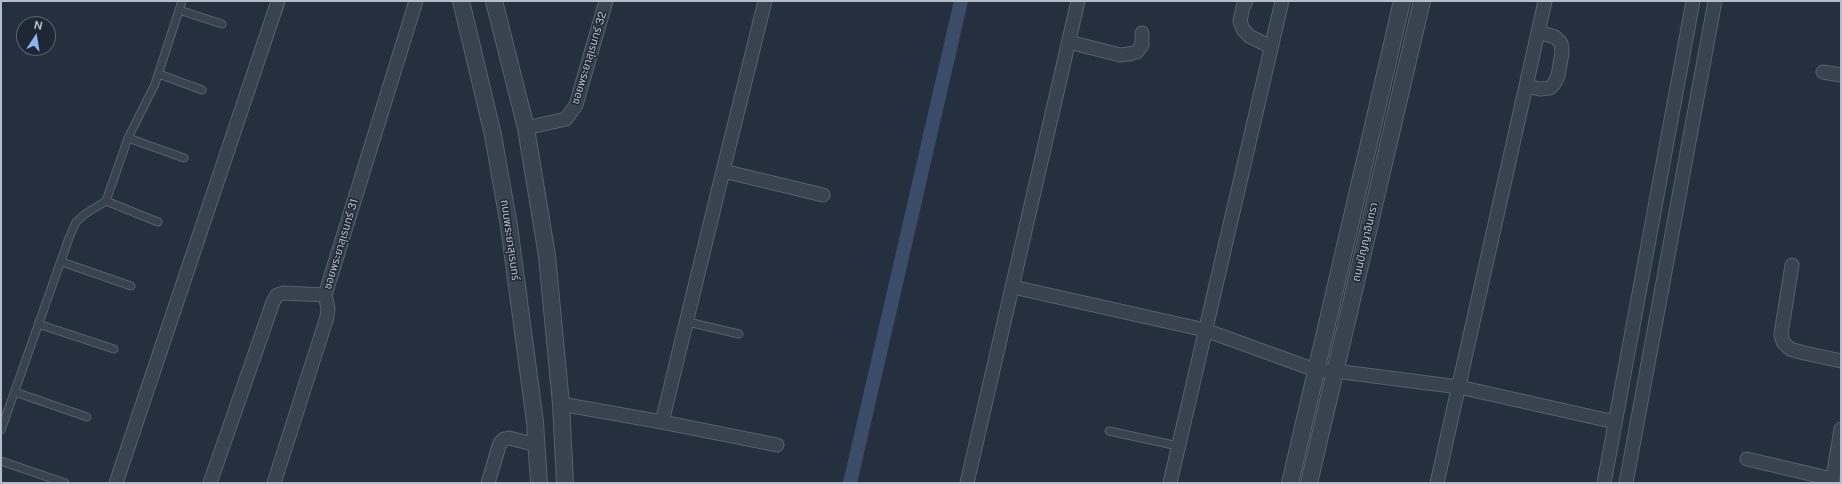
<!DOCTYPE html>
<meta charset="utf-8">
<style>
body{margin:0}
#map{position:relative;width:1842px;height:484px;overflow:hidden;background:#25303f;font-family:"Public Sans",sans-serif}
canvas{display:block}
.frame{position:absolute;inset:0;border:2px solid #b6bdca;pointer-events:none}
.north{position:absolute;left:16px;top:16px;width:40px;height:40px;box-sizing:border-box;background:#1e2734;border:1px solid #5b6370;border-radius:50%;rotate:12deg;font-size:11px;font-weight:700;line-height:16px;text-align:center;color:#b6bdca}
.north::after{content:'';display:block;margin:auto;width:14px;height:18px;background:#8db3f7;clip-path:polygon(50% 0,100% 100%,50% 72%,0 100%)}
</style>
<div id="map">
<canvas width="1842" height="484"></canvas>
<div class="frame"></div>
<div class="north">N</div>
</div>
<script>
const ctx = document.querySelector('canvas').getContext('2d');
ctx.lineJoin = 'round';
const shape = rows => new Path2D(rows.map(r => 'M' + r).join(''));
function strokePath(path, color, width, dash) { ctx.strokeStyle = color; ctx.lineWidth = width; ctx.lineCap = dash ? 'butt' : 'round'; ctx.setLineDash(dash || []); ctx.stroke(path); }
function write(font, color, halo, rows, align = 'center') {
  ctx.font = font + ' "Public Sans","Noto Sans Thai",sans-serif'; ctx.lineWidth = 3; ctx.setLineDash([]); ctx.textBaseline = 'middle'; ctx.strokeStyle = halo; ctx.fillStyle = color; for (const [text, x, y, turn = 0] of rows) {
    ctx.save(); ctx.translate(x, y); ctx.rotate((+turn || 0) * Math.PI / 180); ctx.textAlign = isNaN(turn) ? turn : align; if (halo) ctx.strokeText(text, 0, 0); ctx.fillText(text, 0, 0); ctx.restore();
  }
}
strokePath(shape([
 [850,483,961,1]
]), '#3b4c68', 14);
const service = shape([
 [179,10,222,24],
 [159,74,202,90],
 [128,138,184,158],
 [106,201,158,222],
 [62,262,131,286],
 [688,322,739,334],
 [38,324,114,349],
 [15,392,87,417],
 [1,430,69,238,76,222,85,214,106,201,128,138,155,84,182,1],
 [1109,431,1178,446],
 [1,461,65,483]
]);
const minor = shape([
 [1246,1,1243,7,1240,21,1243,29,1249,36,1271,47],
 [1069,42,1120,55,1129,54,1137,52,1142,45,1142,33],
 [1823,72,1841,75],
 [1526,86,1540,89,1550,88,1554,84,1558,76,1562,53,1561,43,1555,37,1538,32],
 [526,128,566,119,576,105,606,1],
 [723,171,765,1],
 [1792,265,1781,334,1783,342,1790,349,1804,353,1841,361],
 [1013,287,1205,330,1318,371,1335,371,1459,387,1615,422],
 [561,404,662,422,777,445],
 [662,422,723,171,823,195],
 [1747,459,1832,479],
 [116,483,278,1],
 [210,483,273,302,277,295,283,293,325,295,416,1],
 [274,483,327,317,328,308,325,295],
 [488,483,500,443,504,439,509,438,537,445],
 [967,483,1078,1],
 [1170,483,1282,1],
 [1437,483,1545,1],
 [1604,483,1693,1],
 [1626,483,1715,1],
 [1832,483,1841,429]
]);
const tertiary = shape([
 [461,1,493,135,509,226,535,422,539,483],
 [494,1,526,128,547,256,561,404,565,483],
 [1290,483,1402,1],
 [1309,483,1422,1]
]);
strokePath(service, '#57606d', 9);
strokePath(minor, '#57606d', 15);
strokePath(tertiary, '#57606d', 18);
strokePath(service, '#39424f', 7);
strokePath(minor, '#39424f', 13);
strokePath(tertiary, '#39424f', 16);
write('11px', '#b6bdca', '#1e2734', [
 ["ซอยพระยาสุเรนทร์ 32",589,58,-73],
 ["ถนนพระยาสุเรนทร์",510,240,82],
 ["ถนนปัญญาอินทรา",1365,242,-77],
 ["ซอยพระยาสุเรนทร์ 31",341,244,-73]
]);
</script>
